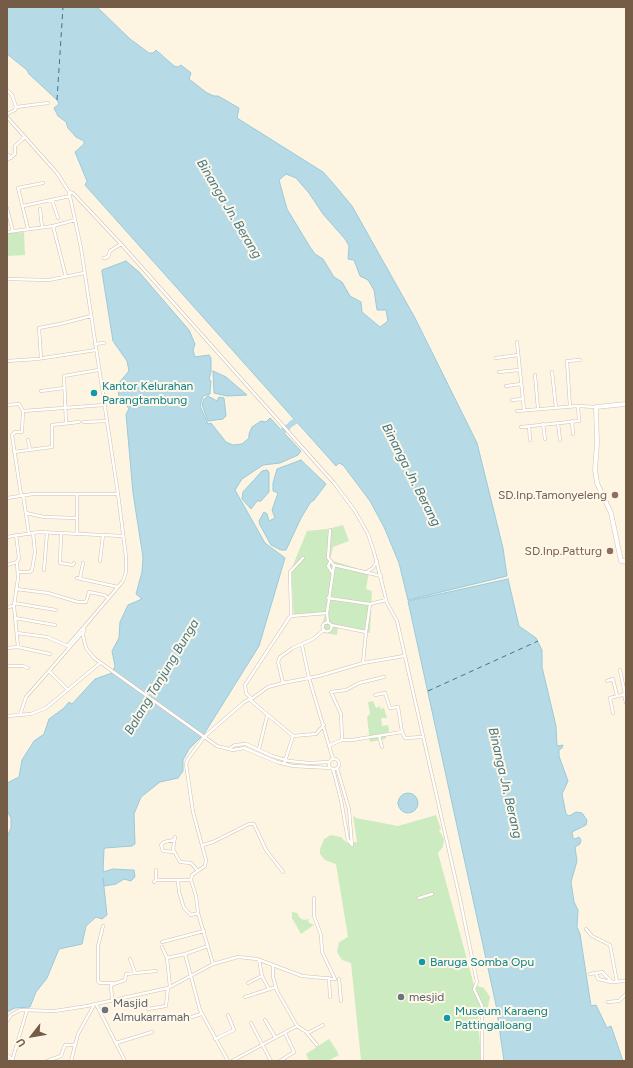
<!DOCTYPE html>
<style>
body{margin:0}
#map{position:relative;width:633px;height:1068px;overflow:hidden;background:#fdf5e2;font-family:Figtree,sans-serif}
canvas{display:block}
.frame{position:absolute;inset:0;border:8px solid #755c47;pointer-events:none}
.north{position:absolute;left:12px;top:1016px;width:40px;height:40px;-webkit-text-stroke:3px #fff8e8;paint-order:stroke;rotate:239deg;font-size:11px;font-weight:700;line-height:16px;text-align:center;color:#755c47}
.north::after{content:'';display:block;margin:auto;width:14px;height:18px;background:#755c47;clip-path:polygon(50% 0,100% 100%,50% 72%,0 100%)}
</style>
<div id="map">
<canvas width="633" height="1068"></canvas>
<div class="frame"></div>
<div class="north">U</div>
</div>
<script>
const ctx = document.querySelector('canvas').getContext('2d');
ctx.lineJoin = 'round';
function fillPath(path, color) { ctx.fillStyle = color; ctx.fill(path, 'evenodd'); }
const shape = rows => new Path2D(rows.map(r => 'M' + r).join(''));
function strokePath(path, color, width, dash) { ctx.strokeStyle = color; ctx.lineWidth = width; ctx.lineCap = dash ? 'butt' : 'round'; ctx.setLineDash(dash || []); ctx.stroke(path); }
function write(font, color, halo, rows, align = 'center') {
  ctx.font = font + ' Figtree,sans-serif'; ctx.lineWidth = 4; ctx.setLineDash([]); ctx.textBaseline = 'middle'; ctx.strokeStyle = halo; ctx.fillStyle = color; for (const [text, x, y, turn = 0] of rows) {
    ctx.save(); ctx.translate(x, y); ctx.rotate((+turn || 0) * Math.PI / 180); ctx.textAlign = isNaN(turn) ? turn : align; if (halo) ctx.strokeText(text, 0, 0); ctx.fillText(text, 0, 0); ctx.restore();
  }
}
fillPath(shape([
 [24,232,25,255,7,256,7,233],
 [343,525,349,541,333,547,330,560,369,572,366,589,372,591,370,633,338,627,337,635,325,633,321,629,325,615,294,617,291,570,307,531,328,529],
 [373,701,376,708,380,706,380,709,384,708,387,718,381,718,382,726,388,725,389,730,385,739,370,742,367,717,370,714,368,702],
 [353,815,356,818,398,826,436,815,441,829,439,830,444,839,443,847,438,853,474,985,484,988,490,997,488,1007,478,1015,481,1061,359,1061,361,1060,351,963,342,960,337,952,339,942,348,937,336,864,325,860,320,854,320,849,324,839,331,835,341,837,347,843,357,842],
 [292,912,297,913,300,918,304,920,309,919,308,922,314,925,301,934,292,918],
 [329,1039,337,1051,339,1057,337,1056,328,1061,309,1061,306,1054]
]), '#cdebc0');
const water = shape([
 [7,7,97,7,130,39,149,53,153,53,156,50,174,66,178,67,181,65,191,73,189,79,207,93,214,96,218,96,239,108,237,118,323,172,332,182,352,206,415,318,477,443,503,548,507,576,408,600,399,563,384,527,370,501,343,465,339,463,336,466,85,185,87,181,75,152,84,144,84,141,76,137,68,128,66,122,58,116,54,108,59,104,57,100,29,74,27,70,7,54,7,7],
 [286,174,296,178,309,193,323,214,345,239,349,246,348,259,354,260,360,276,368,280,374,290,377,310,386,310,388,321,380,327,362,312,361,302,350,296,342,282,334,277,323,259,315,254,310,247,287,209,279,180,286,174],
 [126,261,139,272,189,330,195,344,193,350,195,357,209,355,211,358,211,372,209,379,211,381,210,392,210,394,203,396,200,406,208,424,211,423,226,442,233,445,242,444,249,438,249,434,252,427,261,421,266,422,270,418,301,451,298,455,280,463,263,465,242,479,235,490,265,543,285,558,259,646,204,734,189,749,183,760,183,771,178,778,160,782,141,797,134,814,135,844,132,846,105,848,104,849,103,872,113,869,131,870,134,870,135,877,131,881,124,879,116,884,104,886,103,878,107,915,102,919,96,917,86,926,82,944,59,949,47,978,36,992,30,1007,15,1008,7,1012,7,837,11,828,11,818,7,811,7,783,19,777,22,760,34,741,44,734,49,719,64,708,69,702,72,704,95,679,112,673,115,666,112,651,119,638,120,622,128,605,142,599,136,594,142,572,143,557,133,493,126,414,129,409,126,404,120,403,118,390,118,384,129,371,127,361,113,341,102,272,102,270,126,261],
 [213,371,226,377,247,395,227,396,214,393,213,371],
 [208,396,217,401,219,397,224,398,226,416,223,419,208,421,202,405,204,399,208,396],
 [301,460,326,484,314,500,310,503,301,518,286,550,281,550,271,545,260,525,259,521,264,512,267,514,269,521,275,518,272,510,278,493,273,491,273,483,277,469,301,460],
 [267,470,269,472,269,492,261,501,257,501,251,509,242,499,243,492,262,471,267,470],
 [508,579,519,626,536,638,542,650,542,667,556,726,557,746,563,745,562,748,559,750,559,756,568,781,562,794,566,814,569,816,576,812,582,813,587,820,586,825,572,832,573,838,575,839,579,837,581,840,580,844,575,847,577,861,571,882,574,902,578,910,577,927,580,934,591,1006,596,1005,607,1028,611,1026,623,1061,504,1061,496,1005,408,601,508,579],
 '398 803a10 10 0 1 1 20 0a10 10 0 1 1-20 0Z'
]);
fillPath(water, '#b6dbe7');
strokePath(water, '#9bc9d9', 1);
strokePath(shape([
 [291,424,301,417],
 [276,436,288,427]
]), '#b6dbe7', 6);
strokePath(shape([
 [57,100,63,7],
 [428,691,538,641]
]), '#41768a', 1, [5, 4]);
const street = shape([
 [7,90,12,95,16,107,15,110,7,114],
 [16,107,48,103],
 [7,117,57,173,69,192,81,248,118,494,126,557,126,572,123,581,84,627,83,636,86,648,94,658,217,746,233,750,244,748,277,762,293,766,331,768],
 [7,154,11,158],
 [7,160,15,154,15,146,25,137],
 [69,192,73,193,121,244,334,483,355,511,368,534,374,552,387,603,397,621,460,899,477,982,474,989,482,1006,482,1061],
 [52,200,58,218],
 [23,206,70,196],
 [7,208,13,232],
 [40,209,42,227],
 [53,226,66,277],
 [28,229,18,188,43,183],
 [7,232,53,226,75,220],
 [104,258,108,257,110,251,121,244],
 [7,279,49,280,84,273],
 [517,342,524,410],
 [95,344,104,343],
 [41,358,39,328,60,324,91,316],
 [496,358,518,355],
 [7,361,37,359,96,350],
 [499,372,519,370],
 [552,372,556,408],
 [535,375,538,409],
 [506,386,521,384],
 [41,391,64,388],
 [512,400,523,399],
 [7,405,19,404,23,411,104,405],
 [570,407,567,361,580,360],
 [517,411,578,406,596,407],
 [572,421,573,434],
 [84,422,107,421],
 [66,423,64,376,98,370],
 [558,423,560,440],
 [543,424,545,439],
 [529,426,530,440],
 [521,427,579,421,578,406],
 [28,440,30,450],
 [14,452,52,447,52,425,79,422],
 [21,495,12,435,15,432,22,432,23,411],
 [23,495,29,534],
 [7,498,33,494,118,494],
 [26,513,44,517,77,518],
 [330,530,328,558,334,565],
 [61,533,60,563,73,565,74,563],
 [77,533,77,495],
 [16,535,19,558,17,562,18,578,14,606,18,647],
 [7,537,39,532,123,536],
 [100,561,103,535],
 [330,562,328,566,332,572],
 [7,565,17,562],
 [44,570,47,533],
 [18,572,30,572,32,570,35,552,33,533],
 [365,573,373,568,377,561],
 [77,578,118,587],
 [80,578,83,563],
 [16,589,48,593,78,602,86,602,89,592,104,595,108,598],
 [328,598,370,604,386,600],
 [14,603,56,610],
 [7,607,14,606],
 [327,613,328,623],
 [291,616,290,572,303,558],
 [15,618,55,625],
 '322.5 627a4.5 4.5 0 1 1 9 0a4.5 4.5 0 1 1-9 0Z',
 [324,630,313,639,293,648,280,657,278,662,283,683,268,687,250,700,293,736,316,734,324,725],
 [366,632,370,604],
 [17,633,47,637,70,647],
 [68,645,83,628],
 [302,645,309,678,333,759],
 [7,648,18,647,50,654],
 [363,663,404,656],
 [7,666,23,666,28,668],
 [620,670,625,694],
 [607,681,613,679,617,696],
 [283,683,319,676,363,663,366,632,331,625],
 [68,690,49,671,82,633],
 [624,694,626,703],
 [375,695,385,693,390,708,398,707,402,732],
 [613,713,610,698,626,694],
 [20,715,26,697,49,671],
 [7,716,31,714,46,708,100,663],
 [379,736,382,747],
 [342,740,341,714,331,692,346,690,359,683,384,677],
 [330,745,342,740,352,740,402,732,405,738,423,737],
 [229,749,235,745,246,744,272,756,289,761,309,763,329,762],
 [259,749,267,716],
 '329 764a5 5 0 1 1 10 0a5 5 0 1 1-10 0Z',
 [284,764,293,736],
 [337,768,349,809,352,845],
 [333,769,341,800,348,840,352,845],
 [175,837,173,849,180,862,191,863,198,871],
 [203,845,213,842,249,824,254,824,266,850,283,872],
 [174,852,163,851,161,845,164,842,174,840],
 [156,870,156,880],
 [178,881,179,892,184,908,191,915,198,913],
 [154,882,156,880,191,880],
 [419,898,432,894],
 [103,926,98,946,98,981,100,983,113,983],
 [586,929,592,936,610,945,617,982],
 [162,942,204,931],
 [162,947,167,958],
 [185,954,200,1010,228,1061],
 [130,959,135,973],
 [259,960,262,976,269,989],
 [213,964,198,913,196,896,191,880,192,875,205,866,206,860,193,812,186,764,188,759,204,737,243,703,251,698,246,693,245,685,289,618,291,616,327,613,334,565,381,576],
 [596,973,598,979,611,982],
 [590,974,602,972,612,982,626,981],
 [329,978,330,997],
 [339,979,341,1001],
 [248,983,262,976],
 [170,987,167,958,185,954,208,946],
 [245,997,276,987],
 [112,999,111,985,125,980,126,974,156,971],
 [608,1002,619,1001,626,994],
 [96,1004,125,1061],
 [148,1009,166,1006,168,988],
 [178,1019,186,1019,201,1014],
 [265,1020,275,1037],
 [7,1021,11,1015,20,1010,55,1011,87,1006,168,988,213,964,238,957,257,959,302,976,335,979,322,952,321,935,314,916,314,898],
 [251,1023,271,1061],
 [297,1026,308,1033,323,1025],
 [306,1032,317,1045],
 [215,1039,234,1030,228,1015],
 [116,1043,152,1032],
 [7,1055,14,1061],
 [12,1061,27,1010],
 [47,1061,61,1056,65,1045,75,1045],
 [71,1061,78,1034,94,1005],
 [232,1061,297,1026,277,991,273,977,273,966],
 [280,1061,294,1052,285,1033]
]);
const secondary = shape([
 [626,404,596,407,597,443,595,470,597,483,611,513,621,561,626,561]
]);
strokePath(street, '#d0c0ab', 3.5);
strokePath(secondary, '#d4c0a8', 5);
strokePath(street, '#fff', 2.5);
strokePath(secondary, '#fff', 4);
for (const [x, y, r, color] of [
 [94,393,4,"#0f9aa8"],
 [615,495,4,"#8d6e63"],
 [610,551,4,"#8d6e63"],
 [422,962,4,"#0f9aa8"],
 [401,997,4,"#6b7280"],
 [105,1010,4,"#6b7280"],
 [447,1018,4,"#0f9aa8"]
]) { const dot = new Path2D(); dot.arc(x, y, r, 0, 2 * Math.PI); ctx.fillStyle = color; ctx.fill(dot); strokePath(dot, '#fff8e8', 1.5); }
write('12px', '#0d838f', '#fff8e8', [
 ["Kantor Kelurahan",102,386],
 ["Parangtambung",102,400],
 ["Baruga Somba Opu",430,962],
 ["Museum Karaeng",455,1011],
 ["Pattingalloang",455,1025]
], 'left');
write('12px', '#785e54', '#fff8e8', [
 ["SD.Inp.Tamonyeleng",607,495],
 ["SD.Inp.Patturg",602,551]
], 'right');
write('12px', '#5b616d', '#fff8e8', [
 ["mesjid",409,997],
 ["Masjid",113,1003],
 ["Almukarramah",113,1017]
], 'left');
write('italic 13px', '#41768a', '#fff8e8', [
 ["Binanga Jn. Berang",229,209,59],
 ["Binanga Jn. Berang",411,475,63],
 ["Balang Tanjung Bunga",162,677,-59],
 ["Binanga Jn. Berang",505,783,77]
]);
</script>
